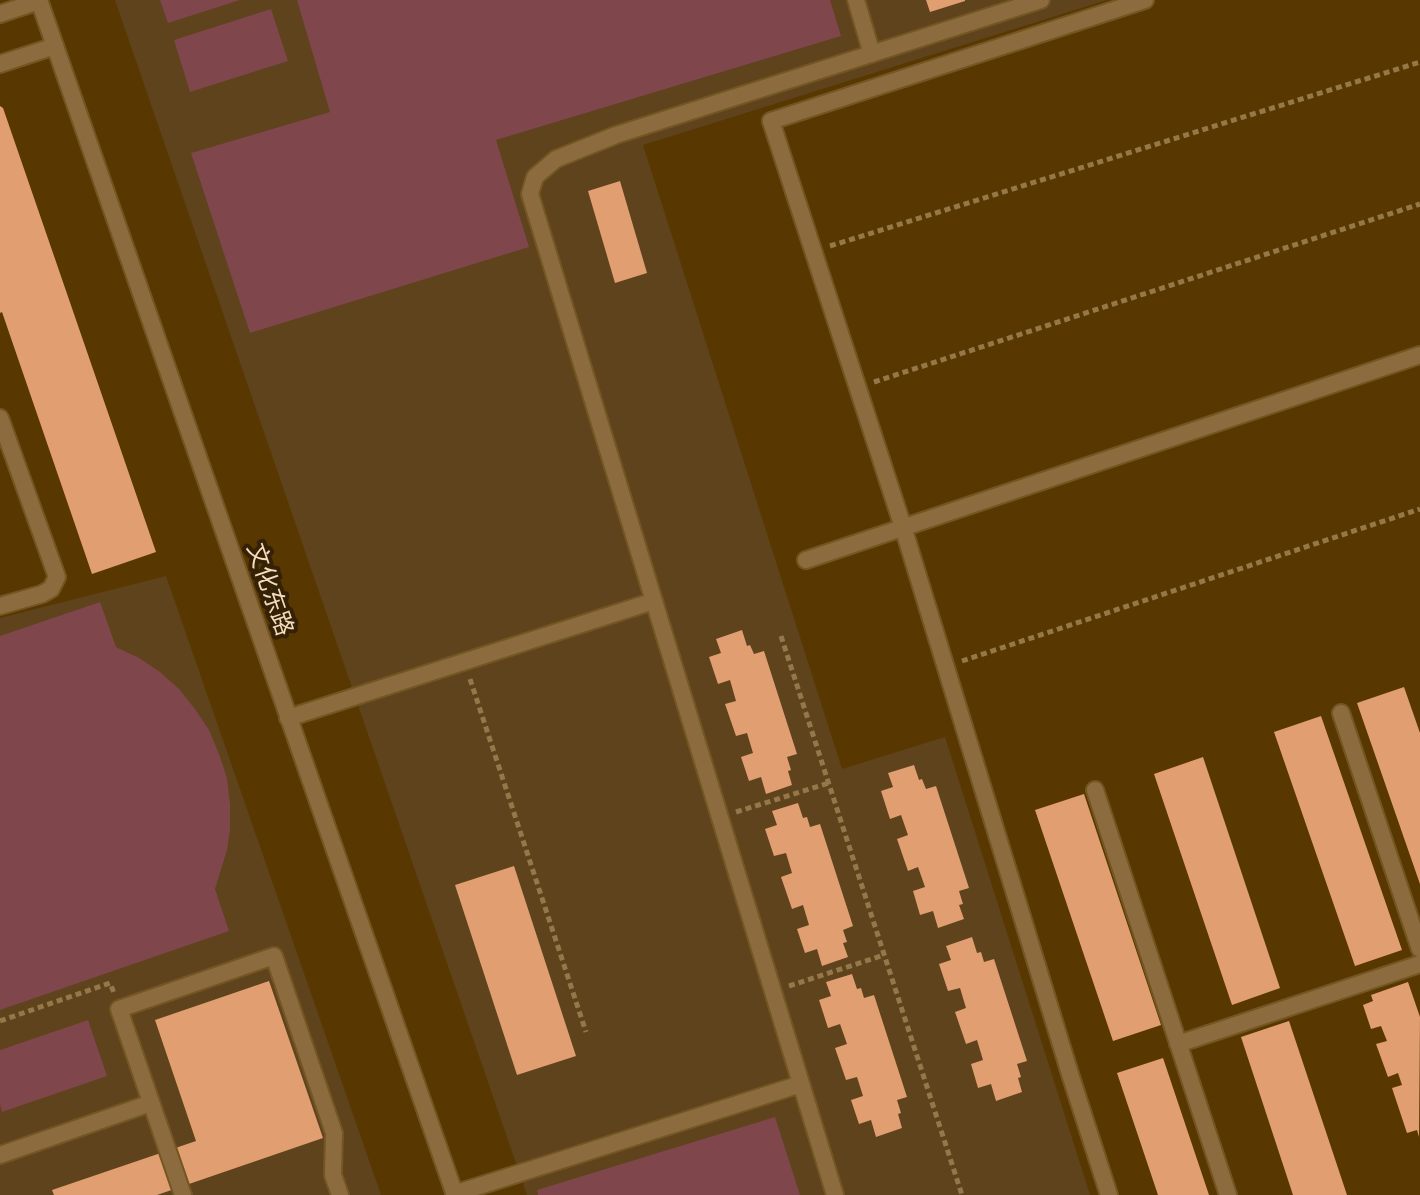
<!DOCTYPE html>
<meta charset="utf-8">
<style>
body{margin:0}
canvas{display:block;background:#583800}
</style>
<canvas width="1420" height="1195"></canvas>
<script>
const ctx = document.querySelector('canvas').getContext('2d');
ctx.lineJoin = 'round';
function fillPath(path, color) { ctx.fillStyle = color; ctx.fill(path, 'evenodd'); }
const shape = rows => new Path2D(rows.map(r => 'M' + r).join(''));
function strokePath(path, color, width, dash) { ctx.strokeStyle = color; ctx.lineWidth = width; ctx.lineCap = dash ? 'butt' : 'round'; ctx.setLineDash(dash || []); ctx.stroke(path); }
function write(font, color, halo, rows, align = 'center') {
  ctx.font = font + ' Arial,"Noto Sans SC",sans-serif'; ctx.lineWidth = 8; ctx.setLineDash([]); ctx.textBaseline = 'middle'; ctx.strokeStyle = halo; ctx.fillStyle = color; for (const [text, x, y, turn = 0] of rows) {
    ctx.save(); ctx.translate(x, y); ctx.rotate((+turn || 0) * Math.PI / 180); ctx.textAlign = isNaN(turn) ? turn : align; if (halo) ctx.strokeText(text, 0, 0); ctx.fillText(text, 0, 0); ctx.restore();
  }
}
fillPath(shape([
 [115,0,1107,0,643,145,842,769,945,737,1090,1195,527,1195],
 [166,576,381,1195,0,1195,0,618]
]), '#5e431c');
fillPath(shape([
 [160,0,240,0,168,23],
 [297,0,830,0,841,36,496,140,529,247,250,333,191,153,330,112],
 [271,9,288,61,190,92,174,40],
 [100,602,116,647,139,658,160,672,179,689,195,709,209,730,219,754,227,778,230,804,230,829,227,850,215,889,229,931,0,1010,0,636],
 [88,1020,107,1076,2,1112,0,1104,0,1050],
 [775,1117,800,1195,538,1195,537,1190]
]), '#7f464b');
fillPath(shape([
 [926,0,965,0,965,1,930,12],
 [0,106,3,108,156,552,92,574,2,312,0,313],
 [620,181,647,273,615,283,588,191],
 [742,630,747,646,750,645,754,654,764,651,797,754,787,757,791,770,788,771,792,785,766,794,761,777,749,781,741,757,753,753,747,733,736,736,725,704,736,701,730,680,718,684,709,657,721,653,716,639],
 [1404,687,1420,733,1420,884,1357,703],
 [1321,716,1402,950,1355,966,1274,732],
 [1203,757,1280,988,1232,1005,1154,774],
 [914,765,919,780,922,779,926,789,936,786,969,888,959,891,963,904,959,905,964,919,938,928,933,911,920,915,913,891,925,887,918,867,908,871,897,839,908,835,901,815,890,819,881,791,893,787,888,773],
 [1084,794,1161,1025,1113,1041,1035,810],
 [798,803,803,818,807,817,810,827,820,824,853,926,843,930,847,942,843,943,848,957,822,966,817,949,805,953,797,929,809,925,803,905,792,909,781,877,792,873,786,853,774,856,765,829,777,825,772,811],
 [514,866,576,1056,517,1075,455,885],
 [972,937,977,953,981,952,984,962,994,959,1027,1061,1017,1064,1021,1077,1018,1078,1022,1092,996,1101,991,1084,978,1088,971,1064,983,1060,977,1040,966,1044,955,1012,966,1008,960,988,948,991,939,964,951,960,946,946],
 [852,974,857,989,861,988,864,998,874,995,907,1097,897,1100,901,1113,898,1114,902,1128,876,1137,871,1120,859,1124,851,1100,863,1096,857,1077,846,1080,835,1048,847,1044,840,1024,828,1028,819,1000,831,996,826,982],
 [269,981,323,1138,157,1195,54,1195,52,1190,196,1141,155,1020],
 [1408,982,1420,1017,1419,1137,1417,1130,1407,1133,1392,1088,1402,1085,1398,1073,1388,1077,1376,1044,1387,1041,1381,1026,1371,1029,1363,1005,1373,1001,1371,995],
 [1289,1021,1347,1195,1293,1195,1241,1037],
 [1163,1058,1209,1195,1158,1195,1117,1073]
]), '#e19e71');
const service = shape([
 [856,0,872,54],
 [0,14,39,1],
 [0,64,55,46],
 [771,121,1145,0],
 [0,418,57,577,51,589,42,594,0,606],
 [1341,713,1420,949],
 [288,718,654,601],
 [1095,790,1228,1195],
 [1178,1044,1420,964],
 [0,1155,151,1103],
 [454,1194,801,1084],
 [183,1195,119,1009,274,956,334,1133,333,1175,340,1195],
 [835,1195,530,194,535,177,556,159,616,135,1041,0]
]);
const minor = shape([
 [771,121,903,527,1071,1077,1109,1195],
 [806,560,1420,355]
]);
const tertiary = shape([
 [39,0,455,1195]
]);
strokePath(service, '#745622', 20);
strokePath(minor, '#745622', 20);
strokePath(tertiary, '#745622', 20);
strokePath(shape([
 [830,246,1420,62],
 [874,382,1420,204],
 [781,636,962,1195],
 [962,661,1420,509],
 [470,679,586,1032],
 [736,812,829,783],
 [789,986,884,955],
 [0,1021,110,983,114,993]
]), '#957849', 5, [6, 4]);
strokePath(service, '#8c6c3f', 16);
strokePath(minor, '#8c6c3f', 16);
strokePath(tertiary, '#8c6c3f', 16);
write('24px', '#f4dcbc', '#352206', [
 ["文化东路",269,590,71]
]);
</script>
